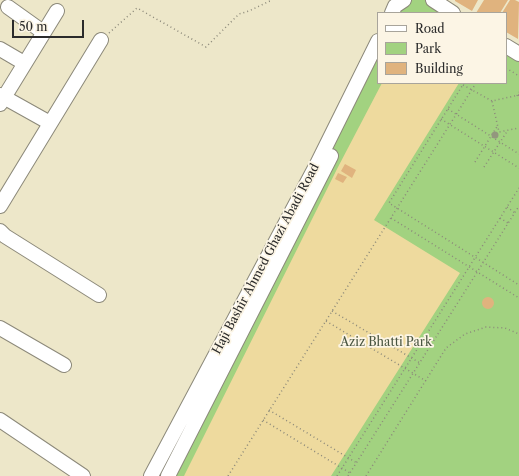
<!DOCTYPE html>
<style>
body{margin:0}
#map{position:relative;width:519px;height:476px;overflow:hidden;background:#ede7c9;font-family:"Libre Caslon Text",serif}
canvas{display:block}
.legend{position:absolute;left:377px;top:12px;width:130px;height:72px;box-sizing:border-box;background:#fcf5e5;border:1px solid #a8a49b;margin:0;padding:5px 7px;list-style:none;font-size:12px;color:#2b2b2b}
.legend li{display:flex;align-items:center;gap:8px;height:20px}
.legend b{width:20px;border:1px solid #a8a49b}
.scale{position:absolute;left:12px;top:20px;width:72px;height:18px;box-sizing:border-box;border:2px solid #2b2b2b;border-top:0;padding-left:5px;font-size:12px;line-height:14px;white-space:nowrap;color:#2b2b2b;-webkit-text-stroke:3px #fcf5e5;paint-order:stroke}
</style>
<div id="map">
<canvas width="519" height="476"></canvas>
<ul class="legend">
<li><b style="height:5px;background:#fff"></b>Road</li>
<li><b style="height:11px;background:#a2d280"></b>Park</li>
<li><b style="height:11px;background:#e0b37e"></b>Building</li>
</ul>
<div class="scale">50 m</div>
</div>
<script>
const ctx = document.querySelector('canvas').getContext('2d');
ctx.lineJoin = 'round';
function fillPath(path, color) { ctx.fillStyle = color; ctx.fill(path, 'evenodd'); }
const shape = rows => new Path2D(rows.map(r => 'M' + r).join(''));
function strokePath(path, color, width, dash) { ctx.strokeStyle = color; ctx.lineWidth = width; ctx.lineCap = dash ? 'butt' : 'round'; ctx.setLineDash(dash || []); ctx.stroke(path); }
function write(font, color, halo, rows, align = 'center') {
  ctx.font = font + ' "Libre Caslon Text",serif'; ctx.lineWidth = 3.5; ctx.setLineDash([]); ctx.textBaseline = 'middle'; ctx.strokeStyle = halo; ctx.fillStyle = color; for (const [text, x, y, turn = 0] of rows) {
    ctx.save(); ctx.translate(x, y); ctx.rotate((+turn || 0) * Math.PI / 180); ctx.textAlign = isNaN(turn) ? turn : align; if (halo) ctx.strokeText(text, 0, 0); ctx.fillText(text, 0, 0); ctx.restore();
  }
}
fillPath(shape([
 [404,0,432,0,453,13,392,13],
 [378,44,378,83,506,83,506,47,519,55,519,476,175,476]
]), '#a2d280');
fillPath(shape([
 [382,83,459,83,374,220,460,273,331,476,184,476,337,169]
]), '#eeda9e');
fillPath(shape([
 [455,0,478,0,472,11,455,1],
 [484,0,508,0,500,13,476,13],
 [510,0,515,0,519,2,518,39,506,32,506,13,502,13],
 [345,164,356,170,352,178,341,171],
 [338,173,347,177,343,183,335,179],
 '482 303a6 6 0 1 1 12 0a6 6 0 1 1-12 0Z'
]), '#e0b37e');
const minor = shape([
 [433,0,453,13],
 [8,7,43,32],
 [392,13,395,6,404,0],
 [506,46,519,54],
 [0,49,24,63],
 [0,95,50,123],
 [0,104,57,11],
 [0,206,101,40],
 [0,231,5,236,99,295],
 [0,328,64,365],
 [0,420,83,476],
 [151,476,317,164,378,41],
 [168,476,331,156]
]);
strokePath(minor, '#8c897a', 16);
strokePath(shape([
 [109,33,137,8,206,47,239,14,249,11,272,0],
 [506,68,519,76],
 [464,83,389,203,519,285],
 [463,85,492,101],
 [519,95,492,101,499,132,519,128],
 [517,96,519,92],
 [448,109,519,154],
 [441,119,519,168],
 [475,162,498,125],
 [484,167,508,130],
 [507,207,515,213],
 [391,218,519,298],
 [500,218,508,223],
 [332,311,420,363],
 [326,321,426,381],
 [269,410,357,463],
 [263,420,350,473],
 [228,476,476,83],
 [337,476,519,188],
 [348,476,519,206],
 [366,476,446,348,465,334,486,327,505,328,519,334]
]), '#8c897a', 1.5, [1, 3]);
strokePath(minor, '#fff', 14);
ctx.fillStyle = '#93977e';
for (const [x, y] of [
 [495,135]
]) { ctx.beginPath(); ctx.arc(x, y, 3.5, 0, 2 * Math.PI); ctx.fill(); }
write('12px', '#2b2b2b', '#fcf5e5', [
 ["Haji Bashir Ahmed Ghazi Abadi Road",266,259,-62]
]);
write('12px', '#495540', '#fcf5e5', [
 ["Aziz Bhatti Park",386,343]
]);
</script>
